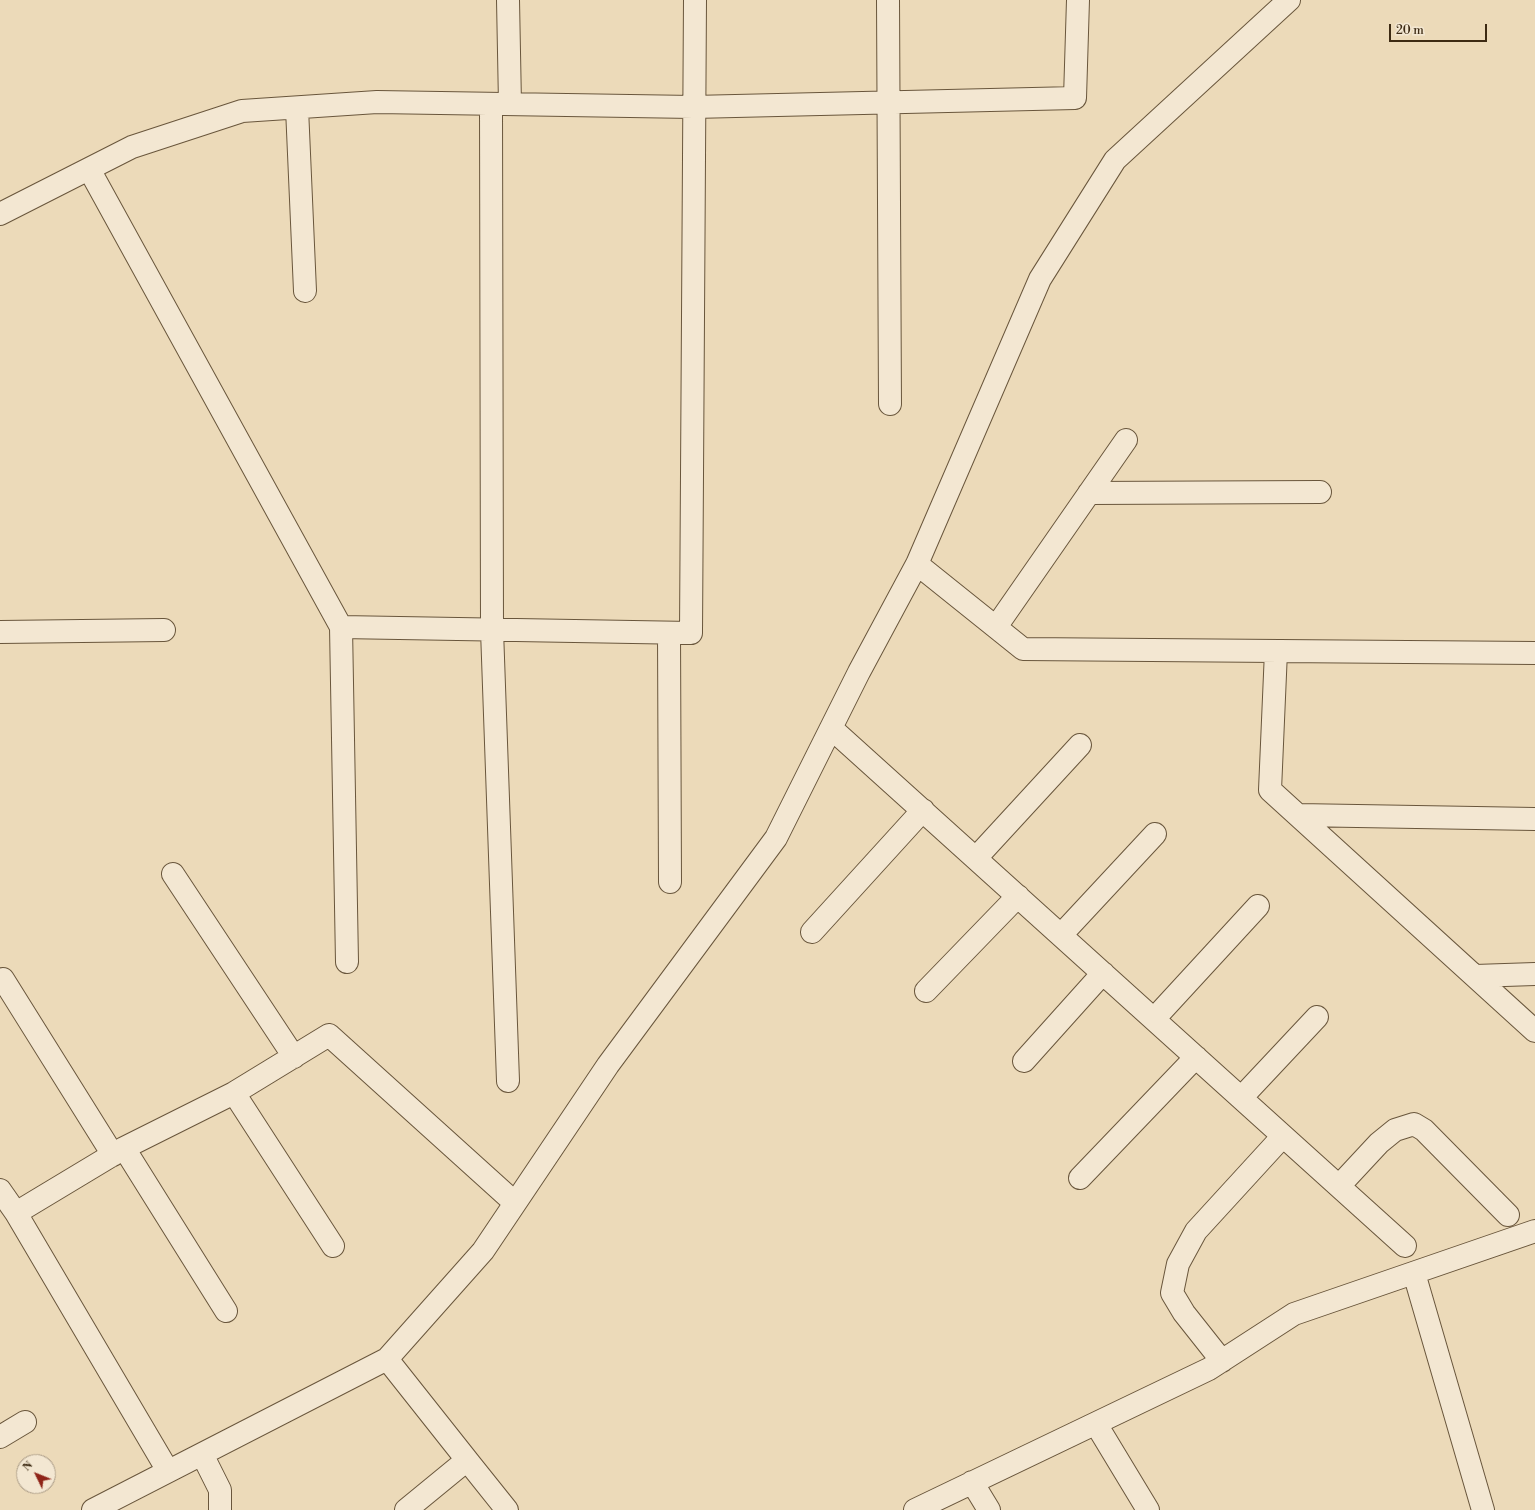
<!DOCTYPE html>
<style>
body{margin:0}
#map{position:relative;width:1535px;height:1510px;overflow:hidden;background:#ecdab9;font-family:"Libre Bodoni",serif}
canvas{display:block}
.north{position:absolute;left:16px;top:1454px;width:40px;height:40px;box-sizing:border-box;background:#f3e7d2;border:1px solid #aa9b86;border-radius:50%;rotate:313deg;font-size:11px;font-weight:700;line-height:16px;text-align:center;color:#3d2a13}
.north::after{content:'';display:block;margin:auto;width:14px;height:18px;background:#8f2418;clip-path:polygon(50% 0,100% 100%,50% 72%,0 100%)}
.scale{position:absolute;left:1389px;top:24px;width:98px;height:18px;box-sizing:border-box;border:2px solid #3d2a13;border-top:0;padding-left:5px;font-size:12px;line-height:14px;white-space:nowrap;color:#3d2a13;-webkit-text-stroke:3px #f3e7d2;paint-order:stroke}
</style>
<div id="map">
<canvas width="1535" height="1510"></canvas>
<div class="north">N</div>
<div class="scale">20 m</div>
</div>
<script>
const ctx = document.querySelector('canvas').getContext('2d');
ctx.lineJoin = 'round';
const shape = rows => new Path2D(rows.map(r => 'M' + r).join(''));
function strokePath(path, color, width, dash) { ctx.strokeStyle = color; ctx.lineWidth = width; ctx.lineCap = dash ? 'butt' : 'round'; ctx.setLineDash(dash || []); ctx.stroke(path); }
const minor = shape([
 [508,0,510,104],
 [888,0,890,404],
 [491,104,492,630,508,1081],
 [297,108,305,291],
 [89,169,341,627],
 [0,214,132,147,242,111,377,102,693,107,1075,98,1078,0],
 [1089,493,1320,492],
 [917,564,1023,649,1535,653],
 [996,627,1126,440],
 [0,632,164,630],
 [669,633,670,882],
 [1276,651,1270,790,1535,1031],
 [831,728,1405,1246],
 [1298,815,1535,819],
 [976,858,1080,745],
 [173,874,294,1057],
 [812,932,923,810],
 [1061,935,1155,834],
 [347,962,341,627,691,633,695,0],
 [1475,976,1535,974],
 [3,979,113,1155],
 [926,991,1018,896],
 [1154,1019,1258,906],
 [1024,1061,1103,973],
 [234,1093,333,1246],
 [1241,1098,1317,1017],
 [124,1148,226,1311],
 [1080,1178,1196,1057],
 [1339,1186,1379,1143,1395,1130,1414,1124,1424,1130,1508,1215],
 [0,1190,16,1213],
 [1414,1273,1483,1510],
 [387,1359,483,1251,608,1065,776,838,859,672,917,564,1040,279,1115,160,1289,0],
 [1222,1361,1184,1313,1172,1293,1178,1264,1196,1231,1283,1136],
 [1096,1424,1148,1510],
 [0,1437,25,1422],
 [202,1454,220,1490,220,1510],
 [467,1460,507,1510],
 [168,1471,16,1213,124,1148,234,1093,329,1035,515,1203],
 [972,1482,989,1510],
 [93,1510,387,1359,467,1460,406,1510],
 [915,1510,1209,1369,1294,1314,1535,1231]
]);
strokePath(minor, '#69563c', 24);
strokePath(minor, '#f3e7d2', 22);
</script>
